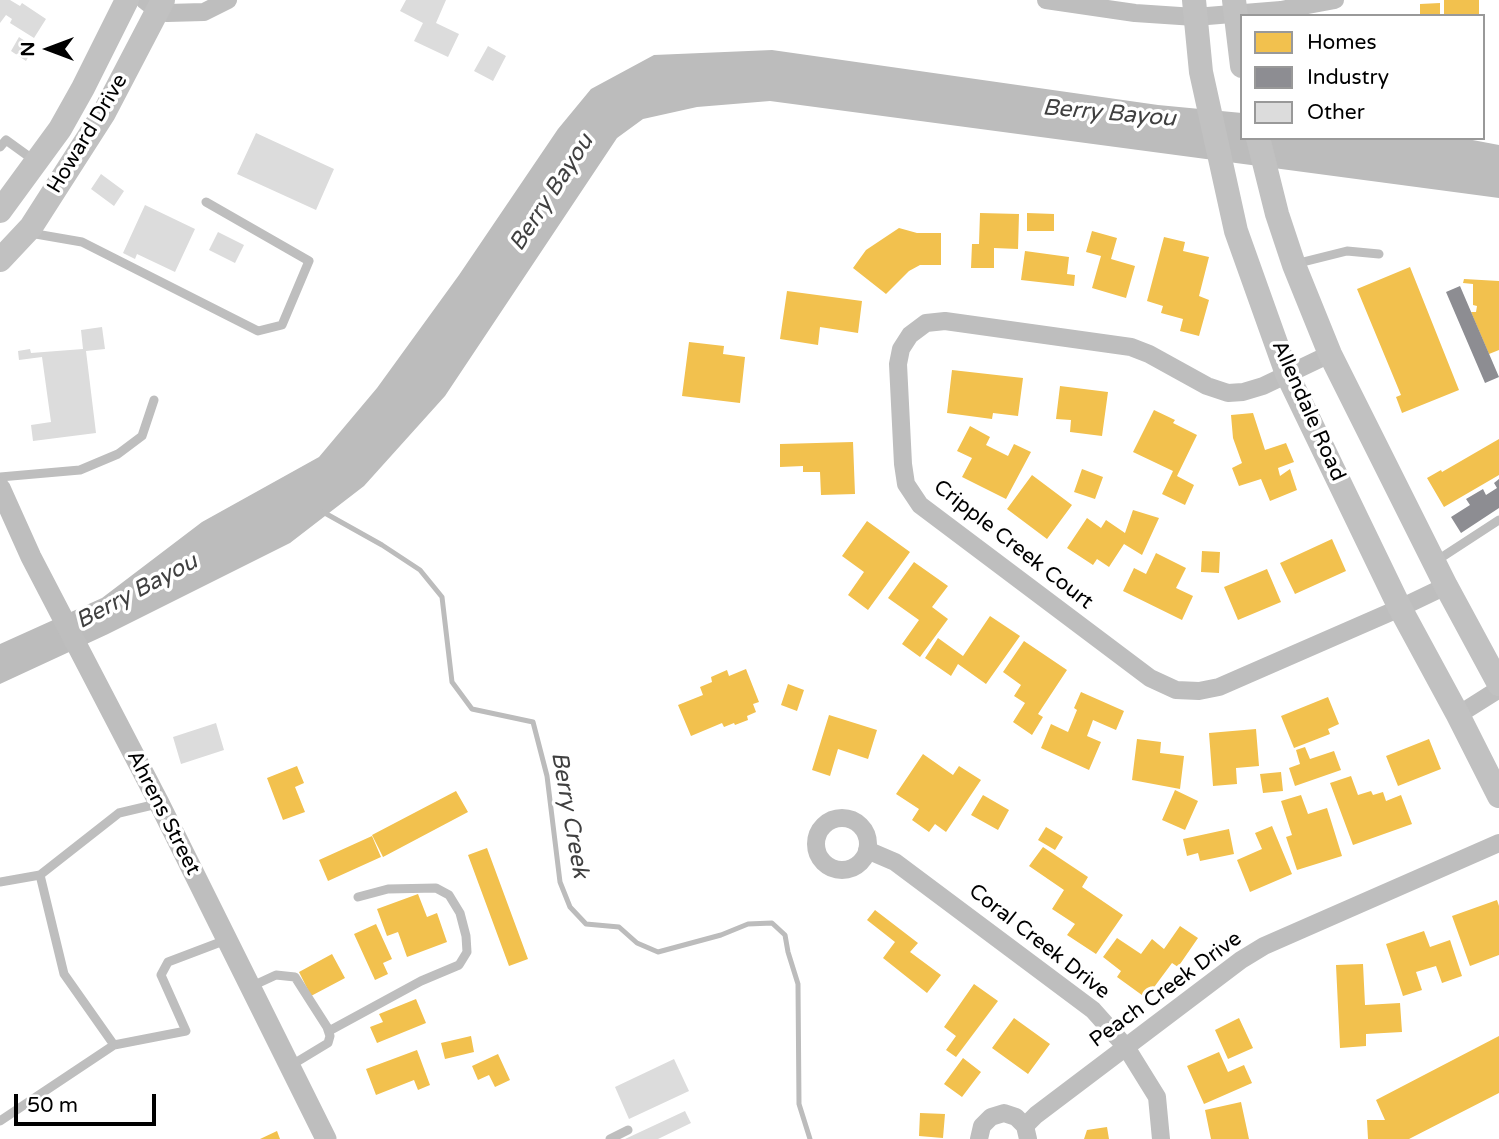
<!DOCTYPE html>
<style>
body{margin:0}
#map{position:relative;width:1499px;height:1139px;overflow:hidden;background:#fff;font-family:"Varela Round",sans-serif}
canvas{display:block}
.legend{position:absolute;left:1240px;top:14px;width:245px;height:126px;box-sizing:border-box;background:#fff;border:2px solid #999;margin:0;padding:9px 12px;list-style:none;font-size:21px;color:#000}
.legend li{display:flex;align-items:center;gap:14px;height:35px}
.legend b{width:35px;border:2px solid #999}
.north{position:absolute;left:14px;top:14px;width:70px;height:70px;-webkit-text-stroke:5px #fff;paint-order:stroke;rotate:270deg;font-size:19px;font-weight:700;line-height:28px;text-align:center;color:#000}
.north::after{content:'';display:block;margin:auto;width:24px;height:32px;background:#000;clip-path:polygon(50% 0,100% 100%,50% 72%,0 100%)}
.scale{position:absolute;left:14px;top:1094px;width:142px;height:32px;box-sizing:border-box;border:4px solid #000;border-top:0;padding-left:9px;font-size:21px;line-height:24px;white-space:nowrap;color:#000;-webkit-text-stroke:5px #fff;paint-order:stroke}
</style>
<div id="map">
<canvas width="1499" height="1139"></canvas>
<ul class="legend">
<li><b style="height:19px;background:#f2c14e"></b>Homes</li>
<li><b style="height:19px;background:#8d8d92"></b>Industry</li>
<li><b style="height:19px;background:#dcdcdc"></b>Other</li>
</ul>
<div class="north">N</div>
<div class="scale">50 m</div>
</div>
<script>
const ctx = document.querySelector('canvas').getContext('2d');
ctx.lineJoin = 'round';
function fillPath(path, color) { ctx.fillStyle = color; ctx.fill(path, 'evenodd'); }
const shape = rows => new Path2D(rows.map(r => 'M' + r).join(''));
function strokePath(path, color, width, dash) { ctx.strokeStyle = color; ctx.lineWidth = width; ctx.lineCap = dash ? 'butt' : 'round'; ctx.setLineDash(dash || []); ctx.stroke(path); }
function write(font, color, halo, rows, align = 'center') {
  ctx.font = font + ' "Varela Round",sans-serif'; ctx.lineWidth = 7; ctx.setLineDash([]); ctx.textBaseline = 'middle'; ctx.strokeStyle = halo; ctx.fillStyle = color; for (const [text, x, y, turn = 0] of rows) {
    ctx.save(); ctx.translate(x, y); ctx.rotate((+turn || 0) * Math.PI / 180); ctx.textAlign = isNaN(turn) ? turn : align; if (halo) ctx.strokeText(text, 0, 0); ctx.fillText(text, 0, 0); ctx.restore();
  }
}
fillPath(shape([
 [772,50,1158,105,1242,113,1242,138,1462,138,1499,145,1499,198,770,101,697,107,643,119,617,138,445,396,364,486,290,543,108,634,0,684,0,644,102,598,202,522,319,457,377,388,459,275,558,129,591,89,654,55]
]), '#bcbcbc');
fillPath(shape([
 [1444,0,1479,0,1479,16,1444,16],
 [1440,3,1440,16,1420,16,1420,4],
 [980,213,1019,214,1018,249,994,248,994,268,971,268,972,244,979,244],
 [1027,213,1054,214,1054,231,1027,231],
 [899,228,917,233,941,233,941,265,920,265,909,271,886,294,853,268,866,250],
 [1092,231,1117,238,1111,259,1135,266,1126,298,1092,288,1101,256,1086,252],
 [1164,237,1185,242,1183,251,1209,257,1199,296,1209,300,1199,336,1180,331,1183,319,1161,313,1163,306,1147,301],
 [1025,251,1069,257,1067,274,1075,275,1074,286,1021,280],
 [1410,267,1459,390,1402,413,1396,397,1401,395,1357,289],
 [1464,279,1499,281,1499,350,1489,354,1471,312,1476,312,1477,306,1473,305,1473,284,1463,283],
 [787,291,862,301,858,333,820,327,818,345,780,339],
 [689,342,724,346,723,354,745,357,740,403,682,396],
 [952,370,1023,378,1018,416,993,413,992,419,947,413],
 [1060,386,1108,392,1102,436,1070,432,1071,420,1056,419],
 [1154,410,1175,420,1173,423,1197,435,1177,476,1194,485,1185,505,1162,494,1173,471,1133,452],
 [1253,413,1265,450,1286,443,1294,462,1278,468,1280,476,1290,469,1297,490,1270,501,1261,479,1239,486,1232,468,1242,463,1233,438,1231,415],
 [970,426,990,437,986,445,1008,456,1014,444,1031,452,1006,499,962,477,972,458,957,451],
 [1499,439,1499,475,1444,507,1427,478,1441,470,1442,472],
 [853,442,855,494,821,495,820,472,803,472,803,466,780,467,780,444],
 [1082,469,1103,477,1095,499,1074,492],
 [1032,475,1072,505,1047,539,1007,509],
 [1133,510,1159,518,1142,555,1124,544,1109,567,1097,559,1093,565,1067,548,1087,518,1101,528,1106,520,1125,533],
 [867,521,910,552,868,610,848,595,864,572,842,556],
 [1332,539,1346,571,1295,594,1280,563],
 [1202,551,1220,552,1219,573,1201,572],
 [1156,553,1186,568,1176,588,1193,596,1182,620,1123,591,1134,568,1146,574],
 [914,562,948,586,932,607,948,619,920,657,902,644,919,620,888,598],
 [1267,569,1281,602,1238,620,1224,587],
 [990,616,1020,636,986,684,958,664,951,676,925,658,938,638,963,656],
 [1024,641,1067,670,1038,714,1043,717,1032,735,1013,722,1025,703,1014,696,1021,685,1003,672],
 [746,669,759,702,753,704,756,712,747,716,748,720,735,725,734,723,724,727,722,723,691,736,678,705,703,695,700,687,712,682,711,677,727,670,729,676],
 [788,684,804,690,797,711,781,705],
 [1081,692,1124,711,1116,730,1093,720,1087,736,1101,742,1089,770,1041,748,1051,724,1068,732,1077,710,1074,708],
 [1328,697,1339,724,1328,729,1330,734,1294,748,1281,716],
 [829,715,877,730,868,759,838,749,830,776,812,770],
 [1256,729,1259,766,1236,768,1237,784,1213,786,1209,733],
 [1137,739,1161,742,1160,753,1184,756,1180,789,1132,780],
 [1429,739,1441,769,1398,786,1386,756],
 [1305,747,1310,759,1334,751,1341,770,1295,786,1289,768,1300,764,1296,750],
 [923,754,953,775,959,766,981,780,946,832,935,824,929,832,912,820,919,809,896,794],
 [297,766,304,783,295,787,305,812,283,820,267,778],
 [1281,772,1283,791,1263,793,1260,774],
 [1351,776,1358,795,1371,791,1373,795,1383,792,1386,801,1401,795,1412,824,1353,845,1330,783],
 [1175,790,1198,801,1185,830,1162,820],
 [456,791,468,812,383,857,372,835],
 [983,795,1009,810,998,830,971,815],
 [1301,795,1308,814,1327,808,1342,856,1297,870,1286,837,1292,835,1281,801],
 [1272,826,1292,874,1250,892,1237,860,1262,849,1255,833],
 [1046,827,1063,837,1055,850,1038,840],
 [1229,829,1234,854,1200,861,1198,853,1187,856,1183,839],
 [372,836,381,857,328,881,319,860],
 [1043,847,1088,877,1082,887,1123,915,1096,954,1067,935,1075,924,1052,909,1064,890,1029,866],
 [487,848,528,959,509,966,468,855],
 [418,894,427,917,437,913,447,942,407,957,398,932,387,936,377,909],
 [1497,900,1499,906,1499,955,1470,966,1452,916],
 [875,910,918,943,910,952,941,975,927,993,883,958,895,942,867,920],
 [376,924,392,959,383,963,388,974,375,980,354,934],
 [1180,926,1198,938,1178,967,1172,963,1146,998,1117,977,1121,971,1103,957,1117,938,1141,954,1152,939,1164,949],
 [1424,931,1430,947,1450,940,1462,976,1442,983,1436,966,1416,972,1422,990,1403,996,1386,944],
 [332,954,345,978,311,996,299,972],
 [1363,964,1365,1005,1400,1003,1402,1032,1366,1034,1366,1046,1340,1048,1336,965],
 [974,984,998,1001,956,1057,946,1050,956,1036,944,1027],
 [416,999,426,1023,377,1043,370,1027,383,1022,379,1014],
 [1014,1018,1050,1044,1028,1074,992,1048],
 [1239,1018,1253,1048,1228,1059,1215,1030],
 [471,1036,474,1052,445,1059,441,1043],
 [1499,1036,1499,1093,1409,1139,1368,1139,1367,1120,1385,1120,1376,1100],
 [417,1050,430,1085,418,1090,414,1080,376,1095,366,1069],
 [1219,1052,1228,1072,1244,1065,1252,1083,1204,1104,1187,1066],
 [498,1054,510,1080,495,1087,489,1075,478,1080,472,1066],
 [963,1058,981,1072,962,1097,944,1084],
 [1241,1102,1249,1139,1211,1139,1205,1110],
 [920,1113,945,1114,943,1138,919,1136],
 [1107,1127,1109,1139,1084,1139,1087,1130],
 [277,1131,280,1139,260,1139]
]), '#f2c14e');
fillPath(shape([
 [1460,286,1499,377,1485,383,1446,292],
 [1499,479,1499,508,1461,533,1451,517,1470,505,1466,499,1483,489,1486,495,1497,488,1494,483]
]), '#8d8d92');
strokePath(shape([
 [323,512,382,545,420,570,442,597,452,682,472,709,533,722,547,776,560,882,570,907,586,924,619,927,637,943,658,952,721,935,748,924,772,923,785,935,788,952,798,984,799,1104,810,1139]
]), '#bcbcbc', 5);
fillPath(shape([
 [0,0,10,0,20,6,22,3,46,19,34,38,10,23,12,19,6,15,0,23],
 [406,0,446,0,436,23,459,34,448,57,414,41,423,23,400,11],
 [19,37,34,47,26,61,11,51],
 [488,46,506,56,493,81,474,71],
 [256,133,334,169,316,210,237,174],
 [101,174,124,191,114,206,91,189],
 [145,205,195,229,175,272,137,254,135,259,123,253],
 [218,232,244,245,235,263,209,250],
 [102,327,105,349,86,351,96,433,33,441,31,425,51,422,42,357,19,360,18,351,30,349,31,353,83,349,81,330],
 [216,723,224,750,181,764,173,737],
 [674,1059,689,1091,629,1119,615,1087],
 [685,1111,691,1123,658,1139,625,1139]
]), '#dcdcdc');
strokePath(shape([
 [0,147,6,140,35,161],
 [30,233,82,242,258,331,282,325,309,261,206,202],
 [1295,264,1347,251,1379,254],
 [0,477,80,470,118,454,142,436,154,400],
 [1436,561,1499,520],
 [40,875,64,974,114,1045,186,1031,161,975,168,962,226,940],
 [0,882,40,875,119,813,157,804],
 [250,987,276,975,295,977,327,1027,330,1036,328,1043,290,1066],
 [329,1031,421,981,459,965,467,952,466,936,460,913,449,895,436,888,388,889,358,897],
 [0,1121,114,1045],
 [610,1139,628,1130]
]), '#bebebe', 9);
strokePath(shape([
 [144,0,158,11,167,13,204,12,228,0],
 [1046,0,1135,13,1195,17,1281,10,1335,0],
 [1330,354,1263,386,1243,392,1228,393,1207,386,1149,354,1131,347,945,321,926,323,910,335,901,349,898,364,903,464,906,484,920,505,1150,678,1176,690,1199,691,1219,687,1400,608,1446,586],
 [1458,715,1499,689],
 '816 844a26 26 0 1 1 52 0a26 26 0 1 1-52 0Z',
 [867,850,895,862,1093,1010,1126,1047,1157,1097,1161,1139],
 [1025,1126,1036,1115,1241,960,1264,946,1499,843],
 [979,1139,982,1126,991,1117,1004,1113,1016,1117,1025,1126,1028,1139]
]), '#bebebe', 18);
strokePath(shape([
 [0,488,31,557,159,803,326,1139]
]), '#bebebe', 21);
strokePath(shape([
 [1194,0,1201,72,1236,231,1287,374,1400,608,1458,715,1499,796],
 [1234,0,1242,66],
 [1258,138,1277,214,1294,265,1330,354,1446,586,1499,684],
 [0,211,60,129,83,88,127,0],
 [0,260,31,227,104,113,163,0]
]), '#c1c1c1', 24);
write('21px', '#000', '#fff', [
 ["Howard Drive",88,134,-59],
 ["Allendale Road",1308,411,66],
 ["Cripple Creek Court",1013,545,38],
 ["Ahrens Street",163,813,63],
 ["Coral Creek Drive",1039,942,38],
 ["Peach Creek Drive",1166,990,-36]
]);
write('italic 23px', '#404040', '#fff', [
 ["Berry Bayou",1109,114,5],
 ["Berry Bayou",552,193,-57],
 ["Berry Bayou",137,592,-28],
 ["Berry Creek",569,815,80]
]);
</script>
